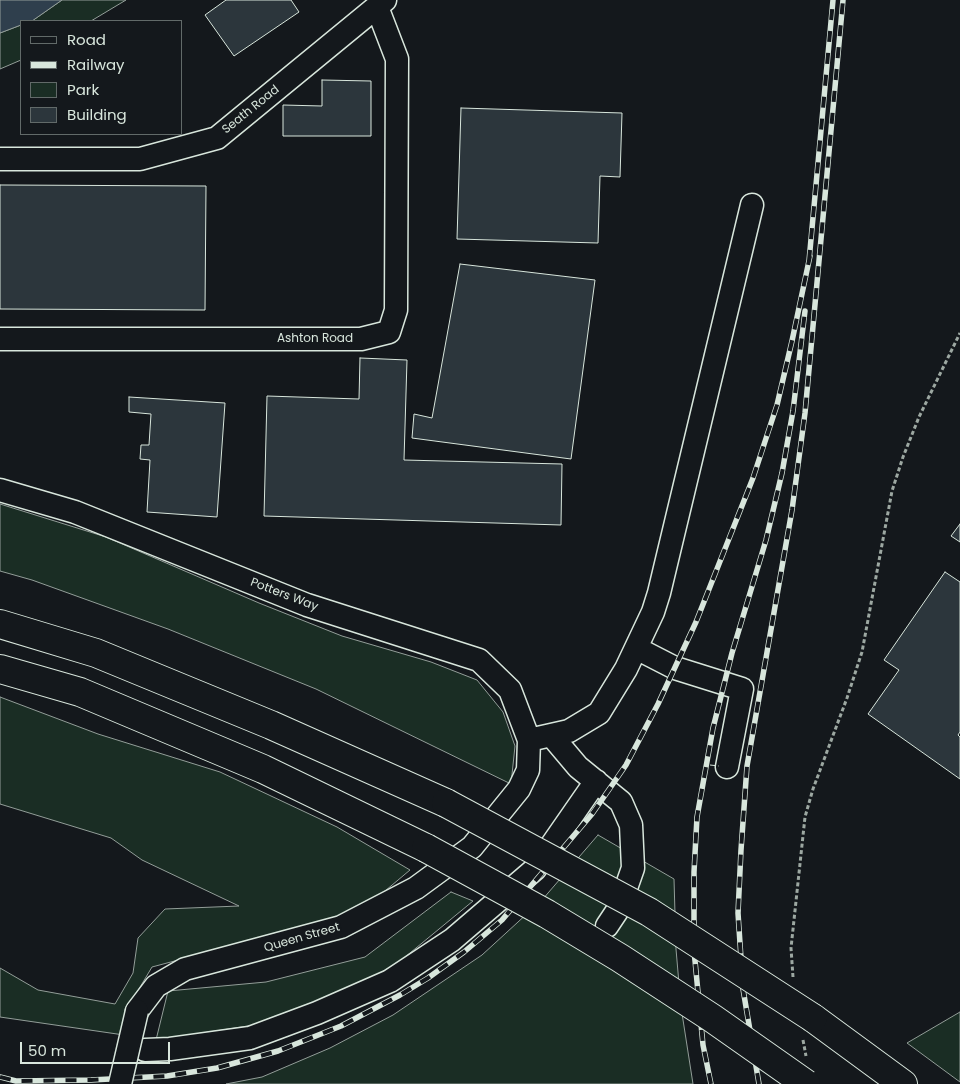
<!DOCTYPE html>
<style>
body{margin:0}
#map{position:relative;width:960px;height:1084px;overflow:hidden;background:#14181c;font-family:Poppins,sans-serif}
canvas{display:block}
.legend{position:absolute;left:20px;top:20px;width:162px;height:115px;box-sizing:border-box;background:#14181c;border:1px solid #626a69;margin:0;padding:6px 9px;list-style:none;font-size:15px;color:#d8e6dc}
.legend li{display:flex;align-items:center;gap:10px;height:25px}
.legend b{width:25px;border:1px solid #626a69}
.scale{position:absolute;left:20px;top:1042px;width:150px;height:22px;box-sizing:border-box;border:2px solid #d8e6dc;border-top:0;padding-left:6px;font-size:15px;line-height:18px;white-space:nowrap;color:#d8e6dc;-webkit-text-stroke:4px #14181c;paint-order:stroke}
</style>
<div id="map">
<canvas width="960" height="1084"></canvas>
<ul class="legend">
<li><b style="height:6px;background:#14181c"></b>Road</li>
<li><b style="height:6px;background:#d8e6dc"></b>Railway</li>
<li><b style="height:14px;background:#1a2d24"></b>Park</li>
<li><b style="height:14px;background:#2c363c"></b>Building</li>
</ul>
<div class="scale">50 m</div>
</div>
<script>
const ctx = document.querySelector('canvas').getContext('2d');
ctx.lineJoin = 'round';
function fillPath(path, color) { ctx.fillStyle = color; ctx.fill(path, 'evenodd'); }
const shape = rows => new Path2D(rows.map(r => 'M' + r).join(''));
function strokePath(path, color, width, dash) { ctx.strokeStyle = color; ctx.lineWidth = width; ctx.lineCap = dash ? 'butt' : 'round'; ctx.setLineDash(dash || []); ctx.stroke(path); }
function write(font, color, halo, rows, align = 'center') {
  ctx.font = font + ' Poppins,sans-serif'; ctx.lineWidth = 4; ctx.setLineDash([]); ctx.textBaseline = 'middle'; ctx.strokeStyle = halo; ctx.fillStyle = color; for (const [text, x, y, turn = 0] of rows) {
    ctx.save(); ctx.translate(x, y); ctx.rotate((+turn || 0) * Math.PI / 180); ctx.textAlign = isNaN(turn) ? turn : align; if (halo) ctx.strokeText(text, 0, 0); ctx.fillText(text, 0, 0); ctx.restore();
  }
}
const green = shape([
 [62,0,126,0,91,21,32,21,62,0],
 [21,25,21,60,0,69,0,33,21,25],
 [0,504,106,537,259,603,342,636,431,662,477,680,503,712,515,746,511,784,316,689,168,629,32,580,0,571,0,504],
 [0,697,98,734,220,772,337,827,410,870,373,901,328,920,152,967,130,1004,124,1035,0,1017,0,968,38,990,115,1004,133,973,138,938,165,909,239,906,142,860,111,838,0,804,0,697],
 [598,835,674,879,676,949,681,1007,693,1084,226,1084,262,1077,330,1048,393,1015,482,955,542,900,598,835],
 [451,892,473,901,399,962,342,995,268,1023,156,1040,168,991,266,982,365,957,451,892],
 [960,1012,960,1082,907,1043,960,1012]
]);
fillPath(green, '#1a2d24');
strokePath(green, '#939e99', 1);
const water = shape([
 [0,0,62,0,32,21,21,21,21,25,0,33,0,0]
]);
fillPath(water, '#2f3f4d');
strokePath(water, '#939e99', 1);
const building = shape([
 [226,0,291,0,299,12,234,56,205,15,226,0],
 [322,80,371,81,371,136,283,136,283,105,322,106,322,80],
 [461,108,622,113,620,177,600,176,598,243,457,239,461,108],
 [0,185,206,186,205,310,0,309,0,185],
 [460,264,595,280,571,459,412,438,414,414,432,418,460,264],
 [360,358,407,360,404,460,562,464,561,525,264,516,267,396,359,399,360,358],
 [129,397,225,403,217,517,147,512,150,460,140,459,141,445,149,445,151,414,129,412,129,397],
 [960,524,960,542,951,536,960,524],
 [945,572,960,582,960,732,958,735,960,737,960,779,868,714,899,670,884,660,945,572]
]);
fillPath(building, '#2c363c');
strokePath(building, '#d8e6dc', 1);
const minor = shape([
 [0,159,140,159,217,138,385,0],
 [0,339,361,339,389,332,396,310,397,59,377,7],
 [0,490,75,512,307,605,479,660,510,690,529,740,528,770,519,789,472,847,416,888,341,927,185,969,156,986,137,1011],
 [636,648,675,668,742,689,727,767],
 [551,735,578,767,621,802,631,825,633,868,619,908,607,926],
 [529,740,569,731,599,713,626,669,653,612,659,593,752,205],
 [145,1050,170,1049,250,1038,317,1013,390,981,452,940,535,869,596,781]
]);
const highway = shape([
 [0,624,96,653,271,725,446,803],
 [0,669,80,692,263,769,426,848],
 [813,1018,903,1084]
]);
strokePath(minor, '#d8e6dc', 25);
strokePath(highway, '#d8e6dc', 30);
strokePath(shape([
 [793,977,791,948,805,817,813,789,847,698,862,652,892,491,903,457,919,417,960,333],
 [803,1040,806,1056]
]), '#9da8a2', 3, [4, 2.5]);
strokePath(minor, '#14181c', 22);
strokePath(highway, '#14181c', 28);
const rail = shape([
 [809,261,833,0],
 [0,1077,16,1081,91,1080,167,1076,217,1068,278,1051,341,1026,400,995,428,978,464,952,502,920,592,814,626,765,658,704,696,622,753,478,777,405,792,341,810,256],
 [711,1084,703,1045,694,950,694,872,697,817,713,728,732,653,766,540,782,473,793,411,805,311],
 [759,1084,743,989,738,913,741,850,747,766,792,510,805,413,843,0]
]);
strokePath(rail, '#d8e6dc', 5.5);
strokePath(rail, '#14181c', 4, [11]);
const minorBridge = shape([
 [120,1084,137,1011]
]);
const highwayBridge = shape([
 [446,803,649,912,813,1018],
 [426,848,547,914,620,958,712,1018,806,1084]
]);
strokePath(minorBridge, '#d8e6dc', 25, []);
strokePath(highwayBridge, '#d8e6dc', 30, []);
strokePath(minorBridge, '#14181c', 22);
strokePath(highwayBridge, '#14181c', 28);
strokePath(shape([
 [710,765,719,766]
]), '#d8e6dc', 1, [6, 2.5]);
write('12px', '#d8e6dc', '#14181c', [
 ["Seath Road",251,110,-39],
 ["Ashton Road",315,339],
 ["Potters Way",284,595,21],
 ["Queen Street",302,938,-16]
]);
</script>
